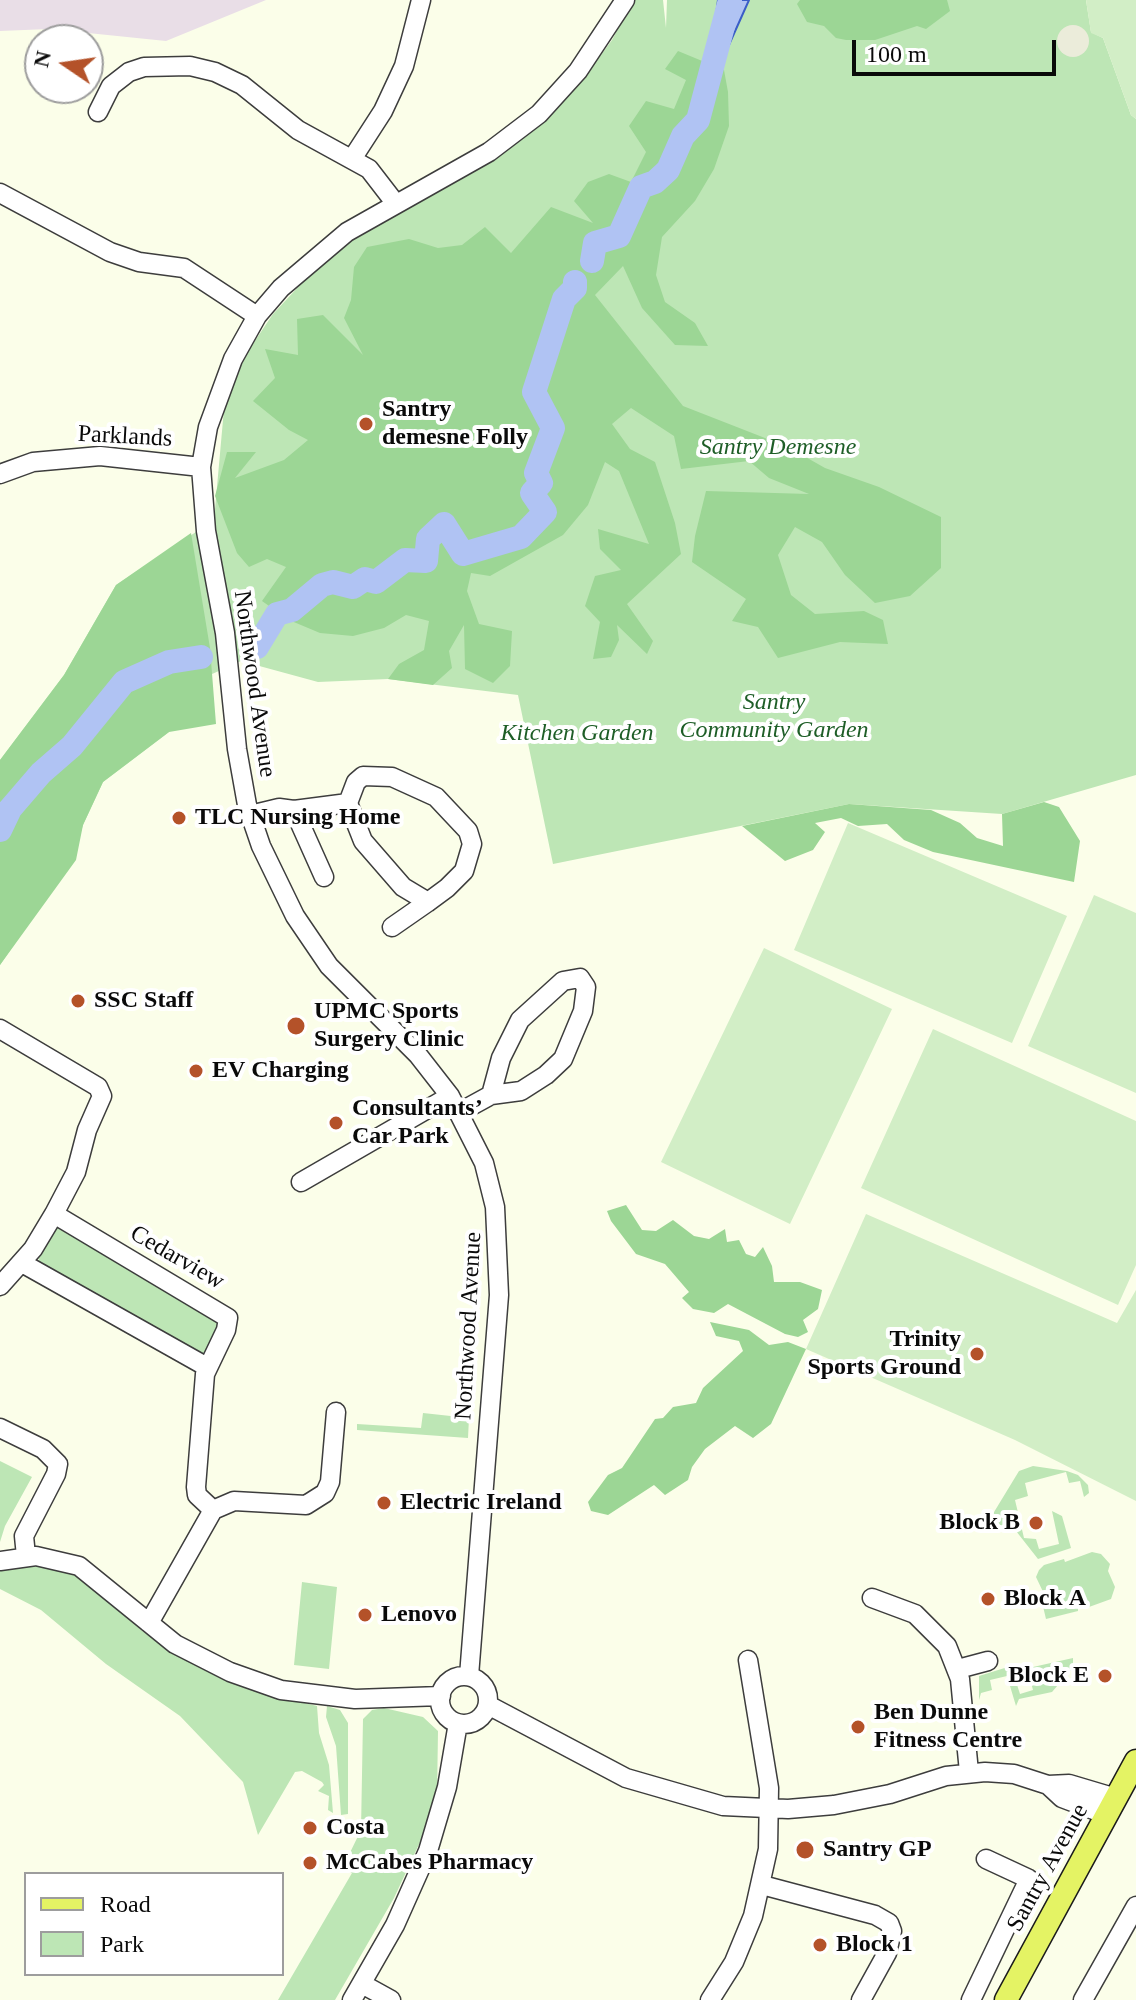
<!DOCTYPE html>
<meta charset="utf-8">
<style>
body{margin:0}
#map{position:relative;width:1136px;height:2000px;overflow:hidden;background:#fbfee9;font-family:Georgia,serif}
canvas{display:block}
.legend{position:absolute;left:24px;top:1872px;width:260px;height:104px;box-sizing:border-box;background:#fff;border:2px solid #9d9d9d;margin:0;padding:10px 14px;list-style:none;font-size:24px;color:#0a0a0a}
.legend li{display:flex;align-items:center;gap:16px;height:40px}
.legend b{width:40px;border:2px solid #9d9d9d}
.north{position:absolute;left:24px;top:24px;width:80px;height:80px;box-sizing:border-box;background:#fff;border:2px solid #9d9d9d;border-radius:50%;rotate:283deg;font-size:22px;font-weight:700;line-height:32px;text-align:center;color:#0a0a0a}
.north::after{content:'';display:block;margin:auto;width:28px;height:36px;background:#b45229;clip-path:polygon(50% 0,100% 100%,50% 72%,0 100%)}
.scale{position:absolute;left:852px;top:40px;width:204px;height:36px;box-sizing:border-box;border:4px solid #0a0a0a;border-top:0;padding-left:10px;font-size:24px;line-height:28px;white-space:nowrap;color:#0a0a0a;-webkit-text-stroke:6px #fff;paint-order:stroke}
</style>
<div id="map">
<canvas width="1136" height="2000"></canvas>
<ul class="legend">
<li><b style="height:10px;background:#e4f364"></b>Road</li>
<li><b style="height:22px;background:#bde6b5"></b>Park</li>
</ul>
<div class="north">N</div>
<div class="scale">100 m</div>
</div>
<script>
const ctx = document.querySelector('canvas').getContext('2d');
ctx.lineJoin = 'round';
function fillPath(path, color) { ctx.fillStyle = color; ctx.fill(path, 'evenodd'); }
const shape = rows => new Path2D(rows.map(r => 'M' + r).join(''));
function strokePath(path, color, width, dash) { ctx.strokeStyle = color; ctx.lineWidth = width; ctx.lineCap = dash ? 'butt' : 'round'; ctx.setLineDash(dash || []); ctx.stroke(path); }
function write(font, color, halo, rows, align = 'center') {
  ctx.font = font + ' Georgia,serif'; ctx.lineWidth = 8; ctx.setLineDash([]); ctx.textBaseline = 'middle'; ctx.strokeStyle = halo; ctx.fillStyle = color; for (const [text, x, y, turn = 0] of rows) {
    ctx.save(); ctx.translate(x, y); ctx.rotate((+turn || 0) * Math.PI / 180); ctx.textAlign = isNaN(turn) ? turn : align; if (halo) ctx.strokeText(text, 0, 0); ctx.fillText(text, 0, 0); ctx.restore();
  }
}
fillPath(shape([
 [0,0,266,0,166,41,49,29,0,31]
]), '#e9dee7');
fillPath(shape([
 [633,0,663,0,666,28,667,0,1086,0,1091,32,1103,38,1131,115,1136,119,1136,775,1002,814,849,804,553,864,518,695,388,679,318,682,241,661,201,679,169,732,103,782,83,825,73,859,0,965,0,760,64,675,116,585,214,520,224,409,244,357,273,314,328,255,383,221,586,75,612,40],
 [60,1227,221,1322,208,1350,200,1355,40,1266,38,1255,55,1228],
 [423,1413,469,1418,468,1438,357,1430,357,1424,421,1428],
 [0,1461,32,1477,5,1526,0,1542],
 [1033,1466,1067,1471,1078,1475,1088,1485,1089,1493,1084,1497,1080,1481,1069,1483,1066,1472,1025,1483,1028,1496,1015,1500,1024,1538,1036,1539,1039,1549,1059,1544,1052,1511,1062,1516,1071,1548,1038,1559,1016,1531,992,1522,991,1517,1019,1471],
 [1092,1552,1101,1554,1110,1564,1108,1571,1115,1587,1111,1599,1089,1607,1087,1604,1078,1606,1078,1611,1046,1619,1041,1598,1045,1596,1036,1577,1039,1570,1044,1565,1064,1559,1065,1562],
 [31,1565,62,1568,86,1578,141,1630,174,1653,213,1674,249,1689,317,1706,319,1733,329,1765,333,1813,328,1810,329,1796,318,1791,324,1785,322,1782,302,1771,295,1772,258,1835,243,1782,180,1716,106,1664,41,1610,0,1589,0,1571],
 [302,1582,337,1587,329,1669,294,1665],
 [1073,1658,1073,1664,1077,1663,1052,1692,1019,1699,1016,1706,1007,1676,990,1680,992,1690,981,1693,979,1700,979,1676,1011,1666,1020,1694,1033,1690,1029,1675,1034,1673,1033,1667],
 [327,1706,340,1710,348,1723,348,1814,341,1815,336,1746,326,1717],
 [384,1708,423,1717,438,1731,437,1796,421,1840,394,1898,335,2000,278,2000,352,1873,343,1867,361,1830,363,1719,372,1710]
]), '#bde6b5');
fillPath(shape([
 [800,0,947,0,950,11,926,29,917,26,875,40,846,40,836,38,824,26,807,22,797,4],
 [678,51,724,70,728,92,729,126,714,169,695,201,662,237,656,275,665,302,695,323,708,346,675,345,642,308,623,266,595,295,683,406,788,447,825,468,879,487,941,517,941,568,910,596,875,603,845,575,822,542,795,527,778,555,791,595,815,614,864,611,883,620,888,644,840,642,778,658,758,627,732,621,746,599,692,562,695,536,706,491,809,494,769,478,749,461,681,469,674,436,631,408,612,424,630,449,655,462,675,523,681,554,627,604,653,641,647,654,617,625,619,640,611,657,593,659,600,622,585,606,595,576,621,570,600,549,598,529,649,544,619,471,605,462,588,505,563,535,490,576,471,573,467,591,479,624,512,631,510,666,493,683,465,669,464,625,449,651,452,668,433,685,388,679,399,664,424,650,429,621,406,615,384,628,353,636,320,633,289,620,262,601,286,567,267,559,249,567,237,553,215,496,227,452,256,452,235,478,284,460,308,440,289,430,253,401,275,378,265,349,298,355,297,319,323,315,363,355,344,318,351,300,354,267,367,247,409,239,438,248,462,245,485,227,511,253,551,207,593,223,574,201,588,182,609,174,631,182,646,152,629,126,646,101,674,109,686,80,665,69],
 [191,533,210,648,216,724,169,732,103,782,83,825,76,860,0,965,0,760,64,675,116,585],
 [1044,802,1059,807,1080,841,1074,882,933,852,904,840,887,824,858,826,841,818,815,823,825,832,813,850,785,861,742,826,849,804,931,810,960,823,977,838,1003,846,1002,814],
 [626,1205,642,1230,656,1231,673,1220,694,1236,709,1239,725,1229,727,1242,739,1240,746,1254,755,1257,763,1247,772,1266,774,1282,800,1282,822,1290,818,1309,803,1320,808,1332,798,1337,785,1334,728,1304,714,1313,693,1309,682,1298,689,1292,665,1264,636,1254,611,1221,607,1211],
 [710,1322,749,1330,769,1345,788,1342,806,1349,771,1424,753,1438,735,1426,705,1449,692,1467,688,1480,665,1495,654,1485,608,1515,591,1511,588,1502,608,1475,622,1468,655,1419,663,1418,673,1407,696,1403,703,1388,743,1351,739,1341,716,1336]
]), '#9cd695');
fillPath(shape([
 [1086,0,1136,0,1136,119,1131,115,1103,38,1091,33],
 [848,823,1067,916,1012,1043,794,950],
 [1094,895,1136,913,1136,1093,1028,1046],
 [764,948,892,1009,790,1224,661,1162],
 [933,1029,1136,1121,1136,1265,1118,1305,861,1188],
 [866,1214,1117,1323,1136,1290,1136,1501,1015,1440,806,1349]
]), '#d2eec6');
fillPath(shape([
 '1057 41a16 16 0 1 1 32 0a16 16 0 1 1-32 0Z'
]), '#ebecda');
const water = shape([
 [718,0,749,0,724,56,716,60,711,53,718,0]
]);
fillPath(water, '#b0c3f3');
strokePath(water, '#3a5ec7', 2);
strokePath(shape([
 [592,261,595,243,619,236,641,187,655,182,668,170,683,136,698,120,730,0],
 [257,647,277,614,292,610,322,585,333,582,353,587,365,579,376,582,405,560,426,561,428,539,444,524,463,554,521,537,545,512,532,493,541,483,536,473,553,428,534,392,564,299,575,288,575,282],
 [0,830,10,809,41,773,72,746,124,682,169,662,201,657]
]), '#b0c3f3', 24);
const minor = shape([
 [98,112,111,86,129,72,144,67,190,66,215,72,242,85,298,130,369,169,396,204],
 [352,159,383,111,404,66,421,0],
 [0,193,110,252,139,262,184,268,257,316],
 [0,474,33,462,100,456,201,467],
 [294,810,324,877],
 [250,815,279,808,294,810,348,803],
 [392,927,428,902,447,888,464,871,472,844,468,831,436,797,392,777,363,776,356,782,348,803,363,841,403,887,428,902],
 [0,1029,98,1087,102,1096,87,1130,76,1172,54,1214,33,1249,0,1286],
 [460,1112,491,1095,521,1091,546,1075,563,1059,583,1011,586,987,580,978,563,981,520,1020,501,1058,491,1095],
 [301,1182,450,1096],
 [54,1214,228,1318,226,1330,205,1374,196,1487,197,1495,213,1510],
 [22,1263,207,1367],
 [0,1428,43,1449,58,1464,56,1474,24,1536,26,1556],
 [0,1561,36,1556,79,1566,175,1644,230,1672,281,1690,355,1699,441,1696],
 [872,1598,915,1614,947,1646,960,1679,969,1772],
 [149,1623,213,1510,234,1501,306,1505,325,1493,330,1482,336,1412],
 [958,1669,988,1661],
 [469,1676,499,1295,495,1207,484,1163,450,1096,418,1055,329,966,295,916,261,846,247,805,237,749,225,633,206,531,201,467,208,427,233,359,257,316,281,288,347,232,489,152,539,114,578,71,625,0],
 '440 1700a24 24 0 1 1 48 0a24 24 0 1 1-48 0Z',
 [488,1705,626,1778,723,1806,788,1809,834,1805,890,1794,946,1776,985,1772,1014,1774,1048,1785,1069,1784,1116,1798],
 [1048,1785,1062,1798,1107,1815],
 [762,1885,875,1915,889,1923,892,1931,887,1953,861,2000],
 [362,1984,391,2000],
 [352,2000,395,1925,428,1851,447,1787,458,1723],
 [710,2000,734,1962,753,1916,768,1849,769,1788,748,1660],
 [971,2000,1029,1879,986,1859],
 [1083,2000,1136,1906]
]);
const major = shape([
 [1006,2000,1136,1761]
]);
strokePath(minor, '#3d3d3d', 21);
strokePath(major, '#1b1b1b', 25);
strokePath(minor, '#fff', 18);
strokePath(major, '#e4f364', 22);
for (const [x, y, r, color] of [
 [366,424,8,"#b45229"],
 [179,818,8,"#b45229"],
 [78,1001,8,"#b45229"],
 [296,1026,10,"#b45229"],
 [196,1071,8,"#b45229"],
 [336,1123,8,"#b45229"],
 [977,1354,8,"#b45229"],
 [384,1503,8,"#b45229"],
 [1036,1523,8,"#b45229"],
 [988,1599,8,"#b45229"],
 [365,1615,8,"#b45229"],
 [1105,1676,8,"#b45229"],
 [858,1727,8,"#b45229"],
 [310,1828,8,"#b45229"],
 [805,1850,10,"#b45229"],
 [310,1863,8,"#b45229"],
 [820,1945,8,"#b45229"]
]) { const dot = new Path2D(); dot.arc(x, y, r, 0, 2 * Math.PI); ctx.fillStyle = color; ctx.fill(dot); strokePath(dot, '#fff', 3); }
write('bold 24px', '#0a0a0a', '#fff', [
 ["Santry",382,410],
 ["demesne Folly",382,438],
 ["TLC Nursing Home",195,818],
 ["SSC Staff",94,1001],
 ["UPMC Sports",314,1012],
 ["Surgery Clinic",314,1040],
 ["EV Charging",212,1071],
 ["Consultants’",352,1109],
 ["Car Park",352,1137],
 ["Trinity",961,1340,"right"],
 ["Sports Ground",961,1368,"right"],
 ["Electric Ireland",400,1503],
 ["Block B",1020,1523,"right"],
 ["Block A",1004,1599],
 ["Lenovo",381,1615],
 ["Block E",1089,1676,"right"],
 ["Ben Dunne",874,1713],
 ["Fitness Centre",874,1741],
 ["Costa",326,1828],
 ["Santry GP",823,1850],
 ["McCabes Pharmacy",326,1863],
 ["Block 1",836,1945]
], 'left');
write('24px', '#0a0a0a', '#fff', [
 ["Parklands",125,437,3],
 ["Northwood Avenue",254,684,82],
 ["Cedarview",177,1258,30],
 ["Northwood Avenue",469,1326,-87],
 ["Santry Avenue",1048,1868,-61]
]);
write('italic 24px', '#1e5e27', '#fff', [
 ["Santry Demesne",778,448],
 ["Santry",774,703],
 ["Community Garden",774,731],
 ["Kitchen Garden",577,734]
]);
</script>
